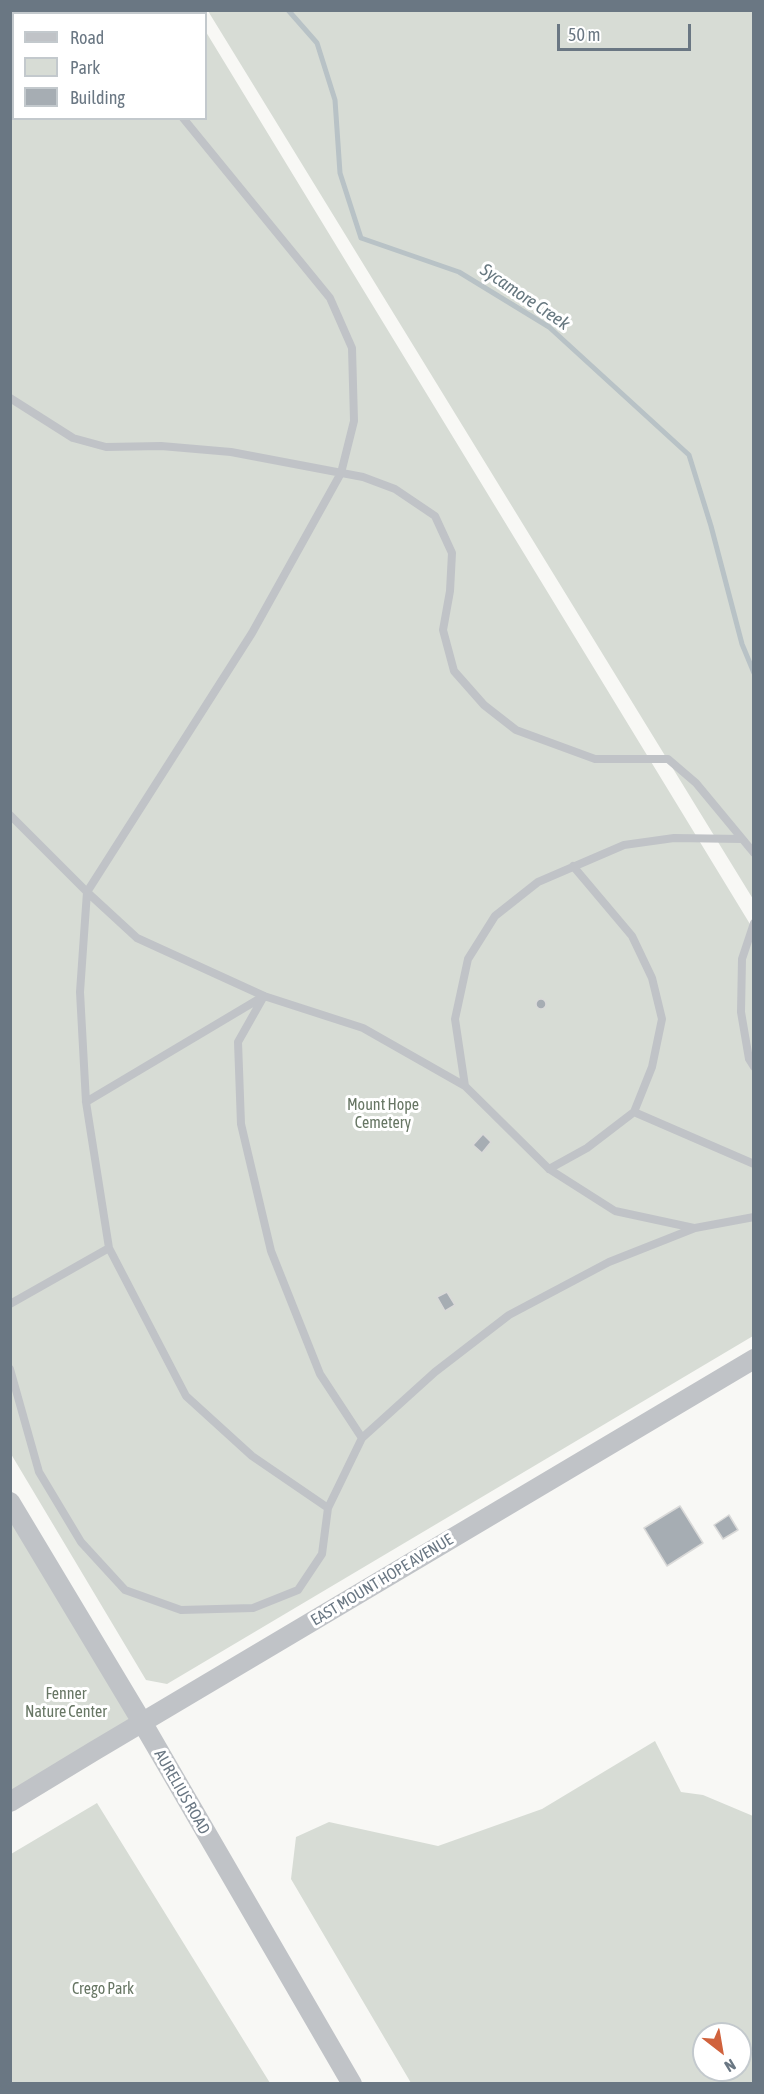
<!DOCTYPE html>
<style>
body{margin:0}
#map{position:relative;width:764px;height:2094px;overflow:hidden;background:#f8f8f5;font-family:"Asap Condensed",sans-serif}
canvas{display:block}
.frame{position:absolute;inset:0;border:12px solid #6a7783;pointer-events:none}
.legend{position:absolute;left:12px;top:12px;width:195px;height:108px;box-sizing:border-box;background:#fff;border:2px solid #c3c9cd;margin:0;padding:8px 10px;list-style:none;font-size:18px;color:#6a7783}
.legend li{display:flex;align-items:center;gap:12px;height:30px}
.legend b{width:30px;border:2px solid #c3c9cd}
.north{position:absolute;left:692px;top:2022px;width:60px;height:60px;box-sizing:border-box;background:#fff;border:2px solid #c3c9cd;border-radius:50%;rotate:149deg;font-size:16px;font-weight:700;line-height:24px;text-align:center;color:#6a7783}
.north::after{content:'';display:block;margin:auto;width:21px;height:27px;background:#d0623d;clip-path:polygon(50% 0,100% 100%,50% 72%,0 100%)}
.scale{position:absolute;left:557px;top:24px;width:134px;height:27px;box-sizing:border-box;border:3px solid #6a7783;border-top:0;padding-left:8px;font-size:18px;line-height:21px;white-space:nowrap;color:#6a7783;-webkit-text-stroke:4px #fff;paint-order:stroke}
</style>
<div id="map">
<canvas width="764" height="2094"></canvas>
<div class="frame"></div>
<ul class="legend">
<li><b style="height:8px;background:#c0c3c7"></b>Road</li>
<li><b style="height:16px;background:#d7dcd5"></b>Park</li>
<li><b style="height:16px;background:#a6adb3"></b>Building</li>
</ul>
<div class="north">N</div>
<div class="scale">50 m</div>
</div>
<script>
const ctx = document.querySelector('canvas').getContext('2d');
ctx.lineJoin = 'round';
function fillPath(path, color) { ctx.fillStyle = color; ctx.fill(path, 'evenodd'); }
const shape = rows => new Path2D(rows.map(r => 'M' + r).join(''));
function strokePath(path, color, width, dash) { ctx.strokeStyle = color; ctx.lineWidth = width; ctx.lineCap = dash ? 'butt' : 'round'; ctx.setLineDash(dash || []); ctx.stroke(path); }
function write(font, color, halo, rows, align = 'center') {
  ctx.font = font + ' "Asap Condensed",sans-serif'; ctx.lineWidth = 6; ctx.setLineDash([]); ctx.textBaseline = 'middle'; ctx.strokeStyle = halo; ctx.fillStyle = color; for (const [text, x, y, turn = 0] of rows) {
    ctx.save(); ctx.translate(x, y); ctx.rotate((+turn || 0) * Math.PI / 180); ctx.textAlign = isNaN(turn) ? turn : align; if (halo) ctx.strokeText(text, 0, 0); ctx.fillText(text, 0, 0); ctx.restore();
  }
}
fillPath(shape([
 [11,11,192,11,194,13,14,14,14,118,206,118,206,32,753,929,753,1336,167,1684,146,1680,11,1454],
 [208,11,753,11,753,899],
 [10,1502,142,1722,10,1800],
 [655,1741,681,1792,703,1795,753,1816,753,2083,411,2083,291,1879,296,1837,329,1822,438,1846,542,1809],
 [704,2034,740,2034,740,2070,704,2070],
 [97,1803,270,2083,11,2083,11,1854]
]), '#d7dcd5');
strokePath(shape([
 [288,10,317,43,335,100,340,173,361,238,459,272,549,327,689,455,711,526,742,644,754,673]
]), '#b8c2c6', 5);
const building = shape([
 '536 1004a5 5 0 1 1 10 0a5 5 0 1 1-10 0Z',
 [483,1134,491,1142,482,1153,473,1145,483,1134],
 [447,1292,455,1305,445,1311,437,1297,447,1292],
 [680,1506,703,1543,667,1566,644,1528,680,1506],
 [729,1515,738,1530,723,1539,714,1525,729,1515]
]);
fillPath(building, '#a6adb3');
strokePath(building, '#d9d9d8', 1.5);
strokePath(shape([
 [107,10,109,14],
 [10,15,22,10],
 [183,118,330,298,352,348,354,421,341,473,252,633,87,892,80,992,86,1102,109,1248,186,1396,252,1456,328,1508],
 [10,398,73,438,106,447,161,446,231,452,363,477,395,489,435,516,452,553,450,591,443,630,454,671,484,705,516,730,595,759,668,759,696,783,754,853],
 [10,815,87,892,137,938,264,996,363,1028,465,1086,549,1169,615,1211,694,1228],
 [754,923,742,959,741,1012,749,1059,754,1067],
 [465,1086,455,1019,468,959,495,916,538,882,624,845,674,838,742,839],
 [86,1102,264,996,238,1042,241,1124,271,1251,320,1374,362,1438],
 [634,1112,754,1164],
 [549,1169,587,1148,634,1112,652,1067,662,1019,652,978,632,936,573,866],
 [10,1304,109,1248],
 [10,1369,39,1472,81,1542,125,1590,181,1610,253,1608,298,1590,322,1554,328,1508,362,1438,435,1372,509,1315,609,1262,695,1228,754,1217]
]), '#c0c3c7', 8);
strokePath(shape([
 [10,1502,142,1722,352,2084],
 [10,1802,94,1751,754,1359]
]), '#c0c3c7', 20);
write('16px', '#677664', '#fff', [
 ["Mount Hope",383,1105],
 ["Cemetery",383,1123],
 ["Fenner",66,1694],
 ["Nature Center",66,1712],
 ["Crego Park",103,1989]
]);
write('16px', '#6a7783', '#fff', [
 ["EAST MOUNT HOPE AVENUE",382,1580,-31],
 ["AURELIUS ROAD",182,1792,60]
]);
write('italic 18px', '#66777f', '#fff', [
 ["Sycamore Creek",525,297,34]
]);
</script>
